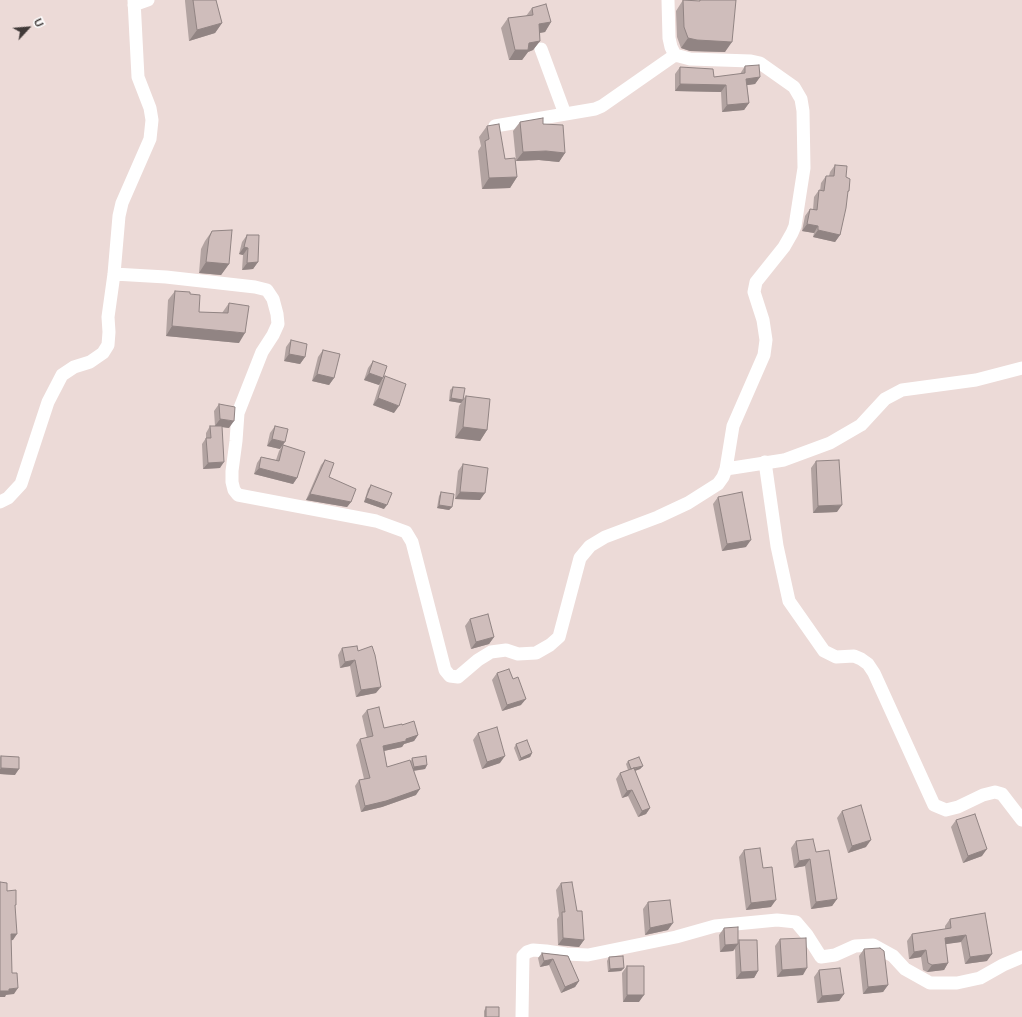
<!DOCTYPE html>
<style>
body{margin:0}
#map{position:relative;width:1022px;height:1017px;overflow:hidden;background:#ecdad7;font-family:Helvetica,sans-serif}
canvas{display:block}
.north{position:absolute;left:8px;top:8px;width:40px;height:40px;-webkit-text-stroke:3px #fff;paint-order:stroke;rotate:64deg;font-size:11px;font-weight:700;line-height:16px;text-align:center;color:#403938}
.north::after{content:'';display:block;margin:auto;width:14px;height:18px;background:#403938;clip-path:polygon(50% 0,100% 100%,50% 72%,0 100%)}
</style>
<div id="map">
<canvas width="1022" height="1017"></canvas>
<div class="north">U</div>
</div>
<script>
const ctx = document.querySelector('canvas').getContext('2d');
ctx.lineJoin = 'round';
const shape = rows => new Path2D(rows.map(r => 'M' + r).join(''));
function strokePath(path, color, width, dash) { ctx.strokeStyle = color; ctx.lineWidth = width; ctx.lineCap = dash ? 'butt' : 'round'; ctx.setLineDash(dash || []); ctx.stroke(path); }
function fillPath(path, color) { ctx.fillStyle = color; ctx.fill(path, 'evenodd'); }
strokePath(shape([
 [668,0,669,38,671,47,675,55,690,59,751,61,760,63,794,87,801,99,803,111,804,168,795,226,792,233,784,247,756,282,754,292,763,320,766,340,764,355,733,426,726,469],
 [134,5,148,0],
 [541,49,565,114],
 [495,126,595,109,602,106,675,55],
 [114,274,166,277,255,287,267,290,273,299,277,314,278,324,273,335,262,352,238,413,236,441,232,471,232,482,234,490,238,495,376,521,406,532,412,542,445,670,450,676,458,677,478,660,491,652,506,650,518,654,536,653,550,645,559,637,580,558,590,546,605,537,658,517,688,503,718,484,723,477,726,469,784,460,830,443,861,425,885,399,902,390,976,380,1022,368],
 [765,462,777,546,789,601,824,651,836,657,854,656,861,659,868,664,874,673,934,805,946,810,958,807,983,795,995,792,1002,794,1022,820],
 [0,502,8,498,21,484,48,402,62,375,74,367,90,362,103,353,108,345,109,332,108,317,114,274,119,216,122,203,150,139,152,120,150,108,138,77,134,0],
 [522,1017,523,956,527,952,533,950,546,951,566,954,588,955,676,937,715,926,777,920,796,922,807,935,821,957,835,955,855,946,873,945,893,956,905,969,930,983,957,983,980,978,1003,965,1022,957]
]), '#fff', 13);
fillPath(shape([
 [185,0,216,0,222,23,215,33,189,41,185,1],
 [683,0,699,1,700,0,736,0,725,52,690,51,681,48,677,37,676,11],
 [532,8,551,22,545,32,540,33,540,41,533,50,528,52,522,60,509,60,501,28,508,18,526,16],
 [745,66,760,77,755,84,747,85,749,103,744,110,722,112,721,92,675,91,675,74,680,67,714,77,740,74],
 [520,122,543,124,565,153,559,162,539,160,516,161,513,131],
 [487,126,505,159,517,177,510,188,482,189,478,151,481,146,479,137],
 [835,165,846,177,849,191,847,193,840,235,835,242,813,237,814,233,802,231,805,216,810,209,813,210,814,197,819,190,820,191,821,183,826,176,829,176,830,172],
 [212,231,229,264,221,275,199,273,201,249,205,241],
 [247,235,258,262,253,269,242,270,243,255,239,254,242,242],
 [175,291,190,294,199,312,222,313,229,303,239,343,166,336,168,300],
 [291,340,305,357,300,364,284,361,286,347],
 [323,350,334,378,329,385,312,381,318,357],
 [373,361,383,378,379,385,364,380,368,368],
 [385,376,394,413,373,405,380,383],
 [453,387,463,399,466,396,487,430,480,441,455,438,459,406,461,403,449,401,450,390],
 [219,404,229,428,222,427,220,468,203,469,202,444,206,438,206,433,210,426,216,426,215,426,214,411],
 [275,426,280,449,267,446,270,433],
 [283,445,297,478,293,484,254,474,257,463,261,457,276,460,279,451],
 [325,460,329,477,351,502,347,507,306,500,321,465],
 [816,461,837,512,813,513,811,468],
 [463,464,480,500,455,499,458,471],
 [371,485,384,509,364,502,368,489],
 [441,492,452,507,449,510,437,508,439,496],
 [718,497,746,547,722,551,713,504],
 [470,619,494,637,489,644,471,649,465,626],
 [342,648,358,651,376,693,356,697,350,666,340,668,338,655],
 [497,673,521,705,502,711,492,680],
 [367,710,384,728,402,725,418,735,414,741,404,744,402,747,384,751,387,767,411,761,412,758,427,765,425,769,414,771,416,795,382,807,361,812,355,786,359,780,364,779,356,745,360,739,367,738,362,716],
 [478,733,500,763,482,769,473,740],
 [516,744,532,753,530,757,519,761,514,748],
 [1,756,15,775,0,774,0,757],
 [628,761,643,766,640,769,635,771,650,808,646,814,638,817,628,796,622,798,616,779,620,773,628,770,626,764],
 [842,811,866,847,848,853,837,818],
 [956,820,982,856,963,863,951,827],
 [796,841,816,852,837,899,832,906,811,909,805,866,794,868,791,848],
 [744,850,763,868,771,907,746,910,739,857],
 [561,883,577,911,584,940,579,947,558,945,557,919,559,916,556,890],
 [648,902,668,930,645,935,643,909],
 [985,913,987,961,965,964,961,942,945,944,948,963,944,970,927,972,923,970,921,957,909,959,907,941,912,934,945,929,945,926,950,919],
 [724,928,738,942,739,940,758,971,754,978,736,979,735,949,733,951,720,952,719,935],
 [780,939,803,975,777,977,775,946],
 [864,949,888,985,883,992,863,994,859,956],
 [542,953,568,956,579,981,575,987,561,993,549,965,540,967,538,958],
 [609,957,624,968,621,971,608,972,607,961],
 [627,966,639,1002,623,1002,622,973],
 [819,970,844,994,839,1001,817,1003,814,977],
 [486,1007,499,1017,484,1017,484,1011]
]), '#b2a3a1');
fillPath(shape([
 [551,22,545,32,533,34,539,24],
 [222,23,215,33,189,41,197,30],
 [688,38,732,42,725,52,690,51,681,48],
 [540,41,533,50,528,52,522,60,509,60,515,50,529,43],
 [760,77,755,84,741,86,746,79],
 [680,84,726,85,721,92,675,91],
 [749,103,744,110,722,112,727,105],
 [546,151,565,153,559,162,539,160,516,161,523,152],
 [517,177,510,188,482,189,489,178],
 [807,224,818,226,814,233,802,231],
 [818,230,840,235,835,242,813,237],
 [244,247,248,248,243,255,239,254],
 [206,262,229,264,221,275,199,273],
 [258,262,253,269,242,270,247,263],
 [172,326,245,333,239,343,166,336],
 [289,354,305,357,300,364,284,361],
 [369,373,383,378,379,385,364,380],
 [317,374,334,378,329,385,312,381],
 [378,398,399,406,394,413,373,405],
 [451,398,463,400,461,403,449,401],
 [220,419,234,421,229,428,215,426],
 [463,427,487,430,480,441,455,438],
 [272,439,285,442,280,449,267,446],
 [224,462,220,468,203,469,208,463],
 [259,468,297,478,293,484,254,474],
 [460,492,485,493,480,500,455,499],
 [310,494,351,502,347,507,306,500],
 [366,498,387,505,384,509,364,502],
 [439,505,452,507,449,510,437,508],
 [842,505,837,512,813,513,818,506],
 [751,540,746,547,722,551,727,544],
 [494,637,489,644,471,649,476,642],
 [355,660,350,666,340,668,345,662],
 [381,687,376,693,356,697,361,690],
 [526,699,521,705,502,711,507,705],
 [418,735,414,741,404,744,402,747,379,752,383,746],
 [532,753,530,757,519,761,521,758],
 [505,756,500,763,482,769,487,762],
 [427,765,425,769,411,771,414,767],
 [643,766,640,769,629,773,631,770],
 [1,768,19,769,15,775,0,774,0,769],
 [420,789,416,795,382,807,361,812,365,806],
 [632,790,628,796,622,798,627,791],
 [650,808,646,814,638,817,642,811],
 [871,840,866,847,848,853,852,846],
 [987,849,982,856,963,863,968,856],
 [810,859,805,866,794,868,799,861],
 [837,899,832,906,811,909,816,902],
 [776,900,771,907,746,910,751,903],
 [673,923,668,930,645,935,650,928],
 [11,934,17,934,13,940,7,941],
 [966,935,961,942,940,945,945,938],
 [563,938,584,940,579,947,558,945],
 [738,944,733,951,720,952,725,945],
 [926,950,921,957,909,959,914,952],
 [992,954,987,961,965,964,970,957],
 [553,959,549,965,540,967,544,961],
 [948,963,944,970,927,972,932,965],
 [624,968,621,971,608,972,610,969],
 [807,968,803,975,777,977,782,970],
 [758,971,754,978,736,979,741,972],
 [579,981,575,987,561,993,565,987],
 [888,985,883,992,863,994,868,987],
 [18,988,14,994,6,995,5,997,0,997,0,991,9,989],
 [844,994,839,1001,817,1003,822,996],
 [627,995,644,995,639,1002,623,1002]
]), '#918483');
const building = shape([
 [193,0,216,0,222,23,197,30,193,0],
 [683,0,700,1,700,0,736,0,732,42,697,40,688,38,684,27,683,0],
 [546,4,551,22,539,24,540,41,529,43,528,50,515,50,508,18,533,15,532,8,546,4],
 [759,65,760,77,746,79,749,103,727,105,726,85,680,84,680,67,713,69,714,77,745,73,745,66,759,65],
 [543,118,543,124,563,125,565,153,546,151,523,152,520,122,543,118],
 [499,124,505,159,515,158,517,177,489,178,485,141,489,139,487,126,499,124],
 [835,165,847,166,846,177,850,179,849,191,848,191,846,208,840,235,818,230,818,226,807,224,810,209,817,210,819,190,824,191,826,176,834,176,835,165],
 [232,230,229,264,206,262,209,238,212,231,232,230],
 [247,235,259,235,258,262,247,263,248,248,244,247,247,235],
 [175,291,190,292,190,294,200,295,199,312,228,313,229,303,249,306,245,333,172,326,175,291],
 [291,340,307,344,305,357,289,354,291,340],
 [323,350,340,354,334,378,317,374,323,350],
 [373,361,387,366,383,378,369,373,373,361],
 [385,376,406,384,399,406,378,398,385,376],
 [453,387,465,388,463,400,451,398,453,387],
 [466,396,490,399,487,430,463,427,466,396],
 [219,404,235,407,234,421,220,419,219,404],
 [210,426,222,426,224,462,208,463,206,438,211,438,210,426],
 [275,426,288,429,285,442,272,439,275,426],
 [283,445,305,452,297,478,259,468,261,457,279,461,283,445],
 [325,460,334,463,329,477,356,489,351,502,310,494,325,460],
 [839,460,842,505,818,506,816,461,839,460],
 [463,464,488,468,485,493,460,492,463,464],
 [371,485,392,493,387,505,366,498,371,485],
 [441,492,454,494,452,507,439,505,441,492],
 [742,492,751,540,727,544,718,497,742,492],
 [488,614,494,637,476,642,470,619,488,614],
 [357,646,358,651,372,646,375,655,381,687,361,690,355,660,345,662,342,648,357,646],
 [509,669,513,679,518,677,526,699,507,705,497,673,509,669],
 [379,707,384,728,402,724,402,725,414,721,418,735,406,739,406,741,383,746,387,767,410,760,420,789,386,801,365,806,359,780,370,778,360,739,373,736,367,710,379,707],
 [497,727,505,756,487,762,478,733,497,727],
 [527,740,532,753,521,758,516,744,527,740],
 [1,756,19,757,19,769,1,768,1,756],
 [426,756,427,765,414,767,412,758,426,756],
 [639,757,643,766,634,768,631,769,628,761,639,757],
 [634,768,650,808,642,811,632,790,627,791,620,773,634,768],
 [861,805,871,840,852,846,842,811,861,805],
 [975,814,987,849,968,856,956,820,975,814],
 [813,839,816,852,829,850,837,899,816,902,810,859,799,861,796,841,813,839],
 [760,848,763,868,772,867,776,900,751,903,744,850,760,848],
 [0,882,7,883,7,891,16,890,16,905,15,905,17,934,11,934,12,973,17,973,18,988,9,989,9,991,0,991,0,882],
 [572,882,577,911,582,911,584,940,563,938,562,912,565,912,561,883,572,882],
 [670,900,673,923,650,928,648,902,670,900],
 [985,913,992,954,970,957,966,935,945,938,948,963,932,965,928,963,926,950,914,952,912,934,951,928,950,919,985,913],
 [738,927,738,944,725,945,724,928,738,927],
 [806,938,807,968,782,970,780,939,806,938],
 [739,940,757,940,758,971,741,972,739,940],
 [880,948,884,951,888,985,868,987,864,949,880,948],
 [542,953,568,956,579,981,565,987,553,959,544,961,542,953],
 [623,956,624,968,610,969,609,957,623,956],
 [627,966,644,966,644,995,627,995,627,966],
 [840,968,844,994,822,996,819,970,840,968],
 [486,1007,499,1007,499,1017,486,1017,486,1007]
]);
fillPath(building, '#cfbdbb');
strokePath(building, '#918483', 1);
</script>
